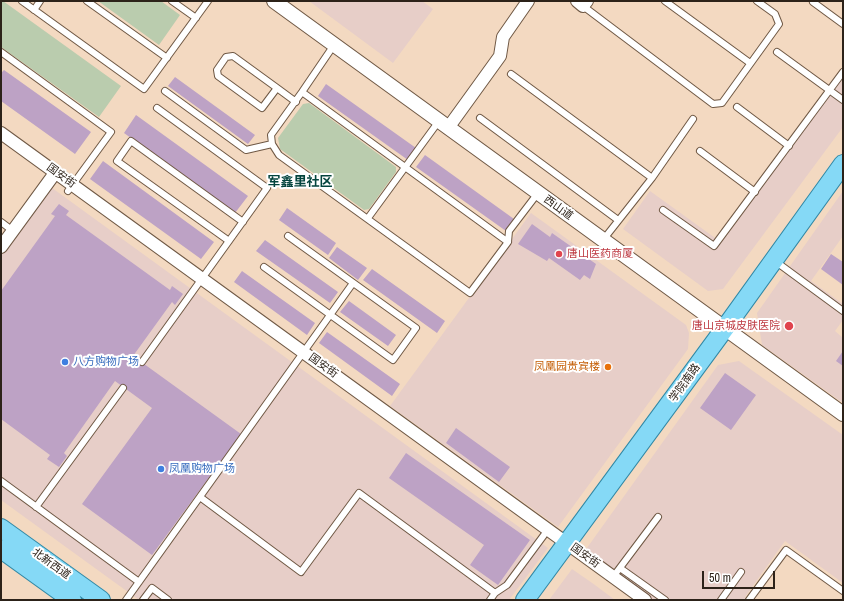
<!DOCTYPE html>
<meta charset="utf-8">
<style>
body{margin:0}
#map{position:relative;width:844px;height:601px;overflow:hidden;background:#f3d9c1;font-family:"Archivo Narrow",sans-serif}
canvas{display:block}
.frame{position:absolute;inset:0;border:2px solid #2c2219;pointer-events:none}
.scale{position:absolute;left:702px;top:571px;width:73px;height:18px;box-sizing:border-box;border:2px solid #2c2219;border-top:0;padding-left:5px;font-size:12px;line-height:14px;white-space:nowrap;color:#2c2219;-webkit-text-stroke:3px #fff;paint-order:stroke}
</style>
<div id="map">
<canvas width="844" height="601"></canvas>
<div class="frame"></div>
<div class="scale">50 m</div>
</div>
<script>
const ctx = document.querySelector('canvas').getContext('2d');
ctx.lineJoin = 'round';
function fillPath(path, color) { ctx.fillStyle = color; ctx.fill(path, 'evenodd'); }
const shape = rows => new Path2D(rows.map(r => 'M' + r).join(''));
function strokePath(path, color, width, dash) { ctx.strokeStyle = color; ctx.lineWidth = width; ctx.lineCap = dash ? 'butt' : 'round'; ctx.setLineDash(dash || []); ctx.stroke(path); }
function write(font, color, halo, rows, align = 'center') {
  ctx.font = font + ' "Archivo Narrow","Noto Sans SC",sans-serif'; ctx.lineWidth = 4; ctx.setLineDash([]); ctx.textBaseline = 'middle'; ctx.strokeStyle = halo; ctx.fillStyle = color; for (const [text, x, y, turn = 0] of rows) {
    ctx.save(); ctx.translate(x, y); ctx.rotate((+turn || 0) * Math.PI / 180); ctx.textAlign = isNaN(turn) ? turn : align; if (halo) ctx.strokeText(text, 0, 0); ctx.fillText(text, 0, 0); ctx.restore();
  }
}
fillPath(shape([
 [309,1,422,1,433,9,393,63],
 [843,73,843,127,723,289,708,291,623,229,650,191,718,240],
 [48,185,548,548,509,600,139,600,1,500,1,245],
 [843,191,843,236,811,281,843,304,843,320,835,331,843,338,843,403,762,345,757,313],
 [531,213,686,325,689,333,688,349,558,527,390,406],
 [739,361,843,435,843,583,785,541,745,597,749,600,651,600,584,552,718,365],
 [572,569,595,585,615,600,549,600]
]), '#e7cec8');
fillPath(shape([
 [1,1,3,1,121,86,99,117,1,47],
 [98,1,161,1,180,15,159,45],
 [309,103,396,167,396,172,369,209,364,210,280,149,278,138,303,104]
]), '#baccae');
fillPath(shape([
 [4,70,91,132,75,154,1,101,1,73],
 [175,77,255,135,248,144,168,86],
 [326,84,416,148,408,160,318,96],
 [136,115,248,196,235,213,124,133],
 [425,155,514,219,506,231,416,167],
 [103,161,214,242,201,259,90,179],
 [59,204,69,211,66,215,170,290,172,286,183,294,175,305,172,302,133,356,241,434,152,555,82,504,152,408,115,381,64,453,67,456,59,467,47,459,50,455,1,419,1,291,55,216,51,214],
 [287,208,336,243,328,255,279,220],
 [532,224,550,237,552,233,596,264,590,279,584,275,580,280,549,258,547,261,518,244],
 [265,240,338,292,330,303,256,251],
 [337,247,367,268,358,280,329,258],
 [831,254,843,262,843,285,821,269],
 [372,269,445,321,437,333,363,280],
 [242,271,315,323,307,335,234,282],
 [349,301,396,335,388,346,340,312],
 [327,332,400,384,392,396,319,343],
 [843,351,843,366,836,361],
 [725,373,756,395,731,430,700,408],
 [456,428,510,467,499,482,446,443],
 [406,453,530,540,498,585,470,565,484,545,389,478]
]), '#bda2c5');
const service = shape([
 [22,1,144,89,208,1],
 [87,1,167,58],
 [172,1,196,18],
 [665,1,750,63],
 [813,2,843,24],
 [583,6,713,104,722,103,779,24,775,14,757,1],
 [34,10,40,1],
 [334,45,302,92,271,135,272,144,279,155,470,293,508,242,509,231,538,193],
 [1,52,111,132,68,191],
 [777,52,843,100],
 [511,74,652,178],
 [277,88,262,108,218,76,217,70,226,57,233,56,277,88,296,102],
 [165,91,246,150,272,144],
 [302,92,508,242],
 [737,107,789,146],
 [480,118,618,220],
 [700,151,755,192],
 [663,210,714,246,843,72],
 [368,218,439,121],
 [1,222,13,231],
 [603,240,652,178,693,119],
 [229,241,117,161,131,141,243,222],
 [775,261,843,311],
 [264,267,393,360,416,328,288,236],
 [142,362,267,188,157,108],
 [1,481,139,582],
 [200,497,301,572,359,493,495,593],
 [36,507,123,388],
 [620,568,665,600],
 [613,577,658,517],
 [126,600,353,283],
 [143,600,152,588,168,600],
 [490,600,495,593,507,585,544,535],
 [721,600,741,572],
 [749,600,786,550,843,591]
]);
const minor = shape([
 [577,1,583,6,587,1],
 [448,128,500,56,503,37,528,1],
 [1,133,645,600],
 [1,247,55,173]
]);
const tertiary = shape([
 [274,1,843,414]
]);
const primary = shape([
 [1,528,101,600],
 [1,549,72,600],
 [525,600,725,328,843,164]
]);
strokePath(service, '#6f5844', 8);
strokePath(minor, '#6f5844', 14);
strokePath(tertiary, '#6f5844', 16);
strokePath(primary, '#3188a5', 20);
strokePath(service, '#fff', 6);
strokePath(minor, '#fff', 12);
strokePath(tertiary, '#fff', 14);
strokePath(primary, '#85d9f6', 18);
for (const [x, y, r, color] of [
 [559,254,4,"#e0444e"],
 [789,326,5,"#e0444e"],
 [65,362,4,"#3f7fe0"],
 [608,367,4,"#e8710a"],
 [161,469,4,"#3f7fe0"]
]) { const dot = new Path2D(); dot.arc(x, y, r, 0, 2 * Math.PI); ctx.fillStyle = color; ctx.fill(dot); strokePath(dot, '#fff', 1.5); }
write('11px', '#2c2219', '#fff', [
 ["国安街",61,176,36],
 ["西山道",558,208,36],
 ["国安街",323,366,36],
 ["学院南路",685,383,-54],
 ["国安街",585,556,36],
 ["北新西道",51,564,36]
]);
write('11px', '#be3a42', '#fff', [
 ["唐山医药商厦",567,254],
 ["唐山京城皮肤医院",780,326,"right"]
], 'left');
write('11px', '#366cbe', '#fff', [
 ["八方购物广场",73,362],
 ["凤凰购物广场",169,469]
], 'left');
write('11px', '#c56008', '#fff', [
 ["凤凰园贵宾楼",600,367]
], 'right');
write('bold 13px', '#04443e', '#fff', [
 ["军鑫里社区",300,183]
]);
</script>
